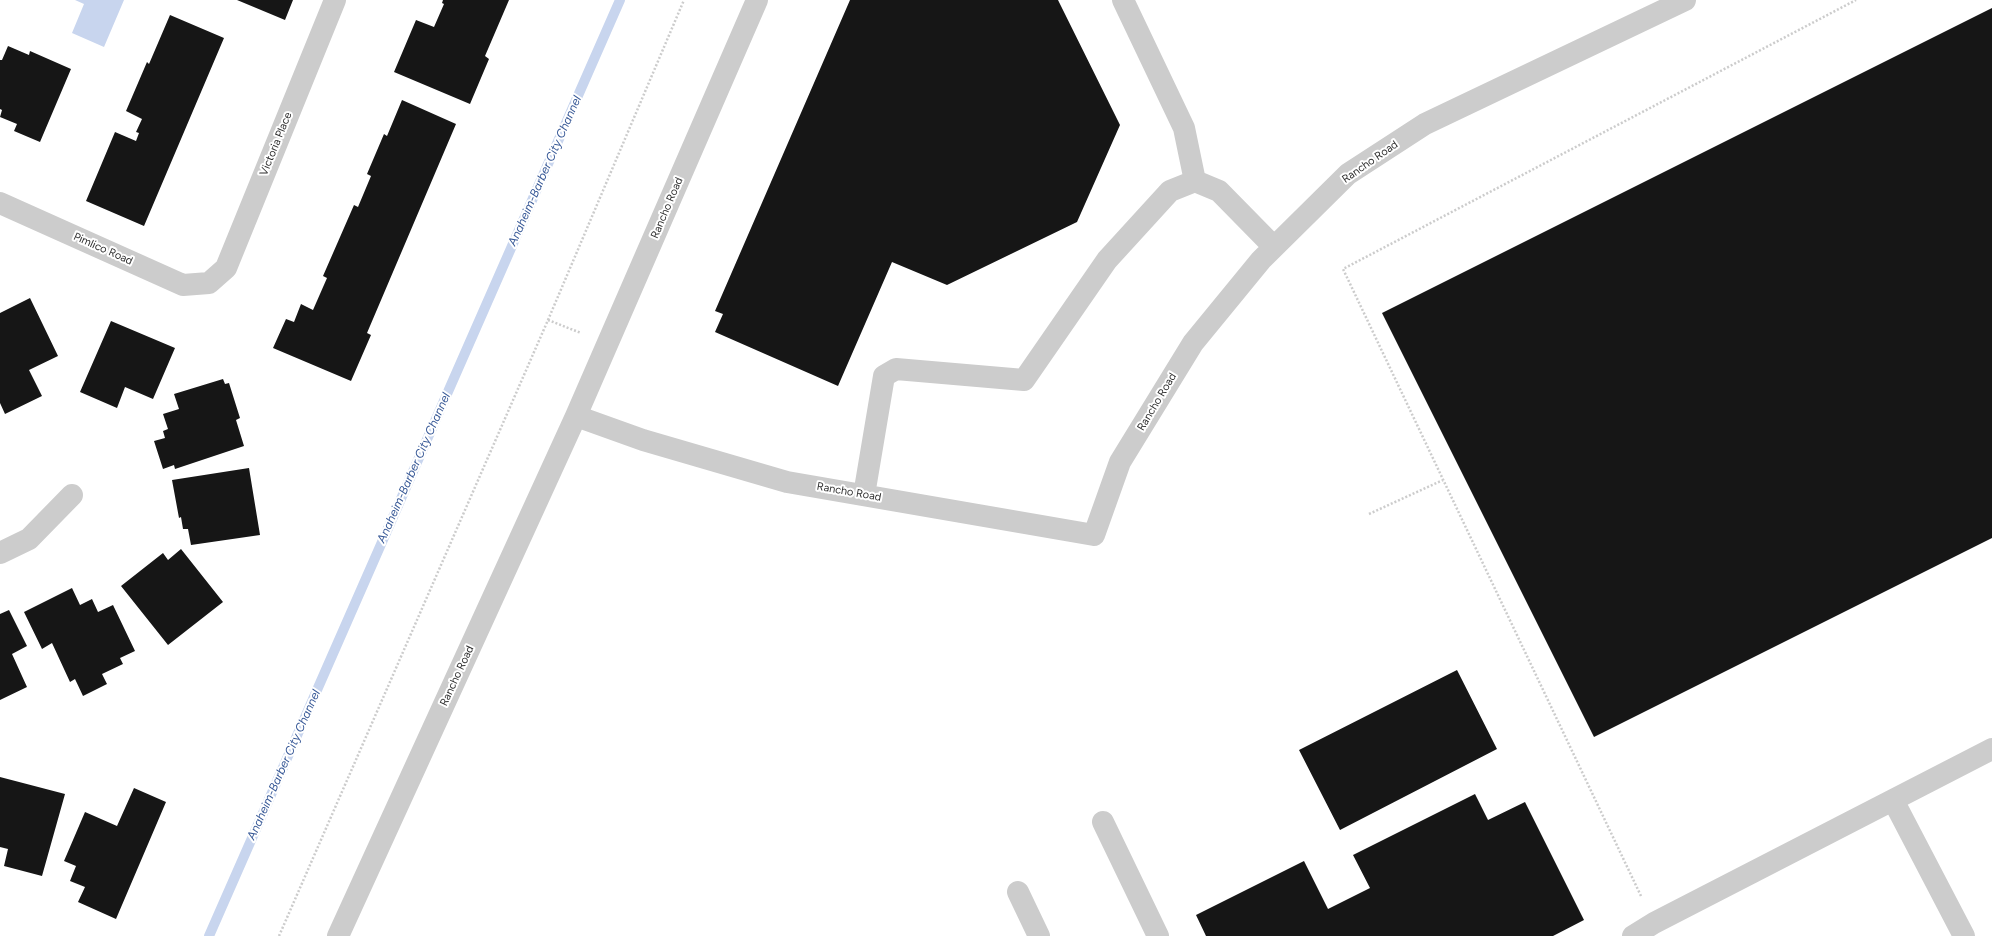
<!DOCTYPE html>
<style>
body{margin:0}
canvas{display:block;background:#fff}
</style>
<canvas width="1992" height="936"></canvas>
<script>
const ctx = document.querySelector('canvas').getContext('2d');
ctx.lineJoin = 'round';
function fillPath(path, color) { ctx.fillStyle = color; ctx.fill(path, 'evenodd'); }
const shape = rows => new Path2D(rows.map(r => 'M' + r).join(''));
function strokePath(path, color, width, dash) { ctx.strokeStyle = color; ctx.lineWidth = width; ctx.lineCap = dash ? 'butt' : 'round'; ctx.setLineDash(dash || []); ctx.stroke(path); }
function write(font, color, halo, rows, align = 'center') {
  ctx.font = font + ' Figtree,sans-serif'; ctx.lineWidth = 4; ctx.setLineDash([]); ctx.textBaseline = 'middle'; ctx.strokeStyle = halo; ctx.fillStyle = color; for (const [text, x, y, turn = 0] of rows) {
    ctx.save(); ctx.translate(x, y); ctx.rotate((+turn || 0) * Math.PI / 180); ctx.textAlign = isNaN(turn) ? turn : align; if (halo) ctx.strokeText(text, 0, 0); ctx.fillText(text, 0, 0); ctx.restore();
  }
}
fillPath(shape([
 [75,0,124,0,104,47,72,33,84,4]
]), '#c8d5ee');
strokePath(shape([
 [209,936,620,0]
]), '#c8d5ee', 10);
fillPath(shape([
 [237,0,293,0,285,20],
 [443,0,509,0,485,56,489,59,470,104,394,72,416,20,434,27,444,4,442,3],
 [850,0,1058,0,1120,125,1077,222,947,285,892,262,838,386,715,332,723,314,715,311],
 [1992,8,1992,538,1594,737,1382,313],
 [170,15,224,38,144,226,86,201,115,132,136,141,139,133,136,132,142,119,126,111,147,62,149,64],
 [8,46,29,55,30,51,71,69,40,142,14,131,17,124,0,117,2,110,0,109,0,60,2,60],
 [402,100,456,124,367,333,371,335,351,381,273,348,286,319,294,322,301,304,313,310,327,278,323,276,354,205,358,207,371,176,367,174,384,134,387,136],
 [30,298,58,356,29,370,42,396,5,414,0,403,0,313],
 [111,321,175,348,153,399,125,387,117,408,80,392],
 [223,379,225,384,229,383,240,418,236,420,244,446,175,469,174,465,163,469,154,441,165,438,163,431,168,429,163,414,179,409,174,394],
 [249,468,260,535,191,545,188,529,183,529,181,517,179,518,172,480],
 [181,549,223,602,168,645,121,586,163,553,168,560],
 [72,588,80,605,92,599,98,612,113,605,135,651,120,658,123,664,102,674,107,684,83,696,75,679,70,682,52,643,42,649,24,612],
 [9,610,27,646,12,654,27,687,0,700,0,614],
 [1457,670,1497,749,1340,830,1299,750],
 [0,777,65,794,42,876,4,866,8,849,0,847],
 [134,788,166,802,116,919,78,902,85,887,70,881,76,866,64,861,85,812,117,826],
 [1475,794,1488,820,1525,802,1584,920,1553,936,1206,936,1196,915,1304,861,1328,909,1370,888,1353,855]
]), '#161616');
strokePath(shape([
 [548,320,581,333],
 [1369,514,1443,480],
 [1641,896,1343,269,1856,0],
 [279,936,548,320,684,0]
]), '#ccc', 2.5, [2, 2]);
strokePath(shape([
 [1123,0,1184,128,1195,181],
 [0,203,183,285,209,283,226,268,335,0],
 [576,416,643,440,787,482,1094,535,1120,462,1193,343,1261,260,1348,174,1425,124,1685,0],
 [864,495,884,376,896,369,1024,380,1107,260,1170,191,1195,181,1219,191,1274,247],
 [0,553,29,539,72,495],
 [1893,800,1964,936],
 [1103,822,1158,936],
 [1018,892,1039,936],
 [338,936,576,416,757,0],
 [1633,936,1654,923,1992,749]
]), '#ccc', 22);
write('11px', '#2f2f2f', '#fff', [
 ["Victoria Place",276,144,-68],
 ["Rancho Road",1370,162,-35],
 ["Rancho Road",667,208,-67],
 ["Pimlico Road",103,249,24],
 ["Rancho Road",1157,402,-59],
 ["Rancho Road",849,492,10],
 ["Rancho Road",457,676,-65]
]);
write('italic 12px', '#385997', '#fff', [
 ["Anaheim-Barber City Channel",545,171,-66],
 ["Anaheim-Barber City Channel",414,468,-66],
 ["Anaheim-Barber City Channel",284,765,-66]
]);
</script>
